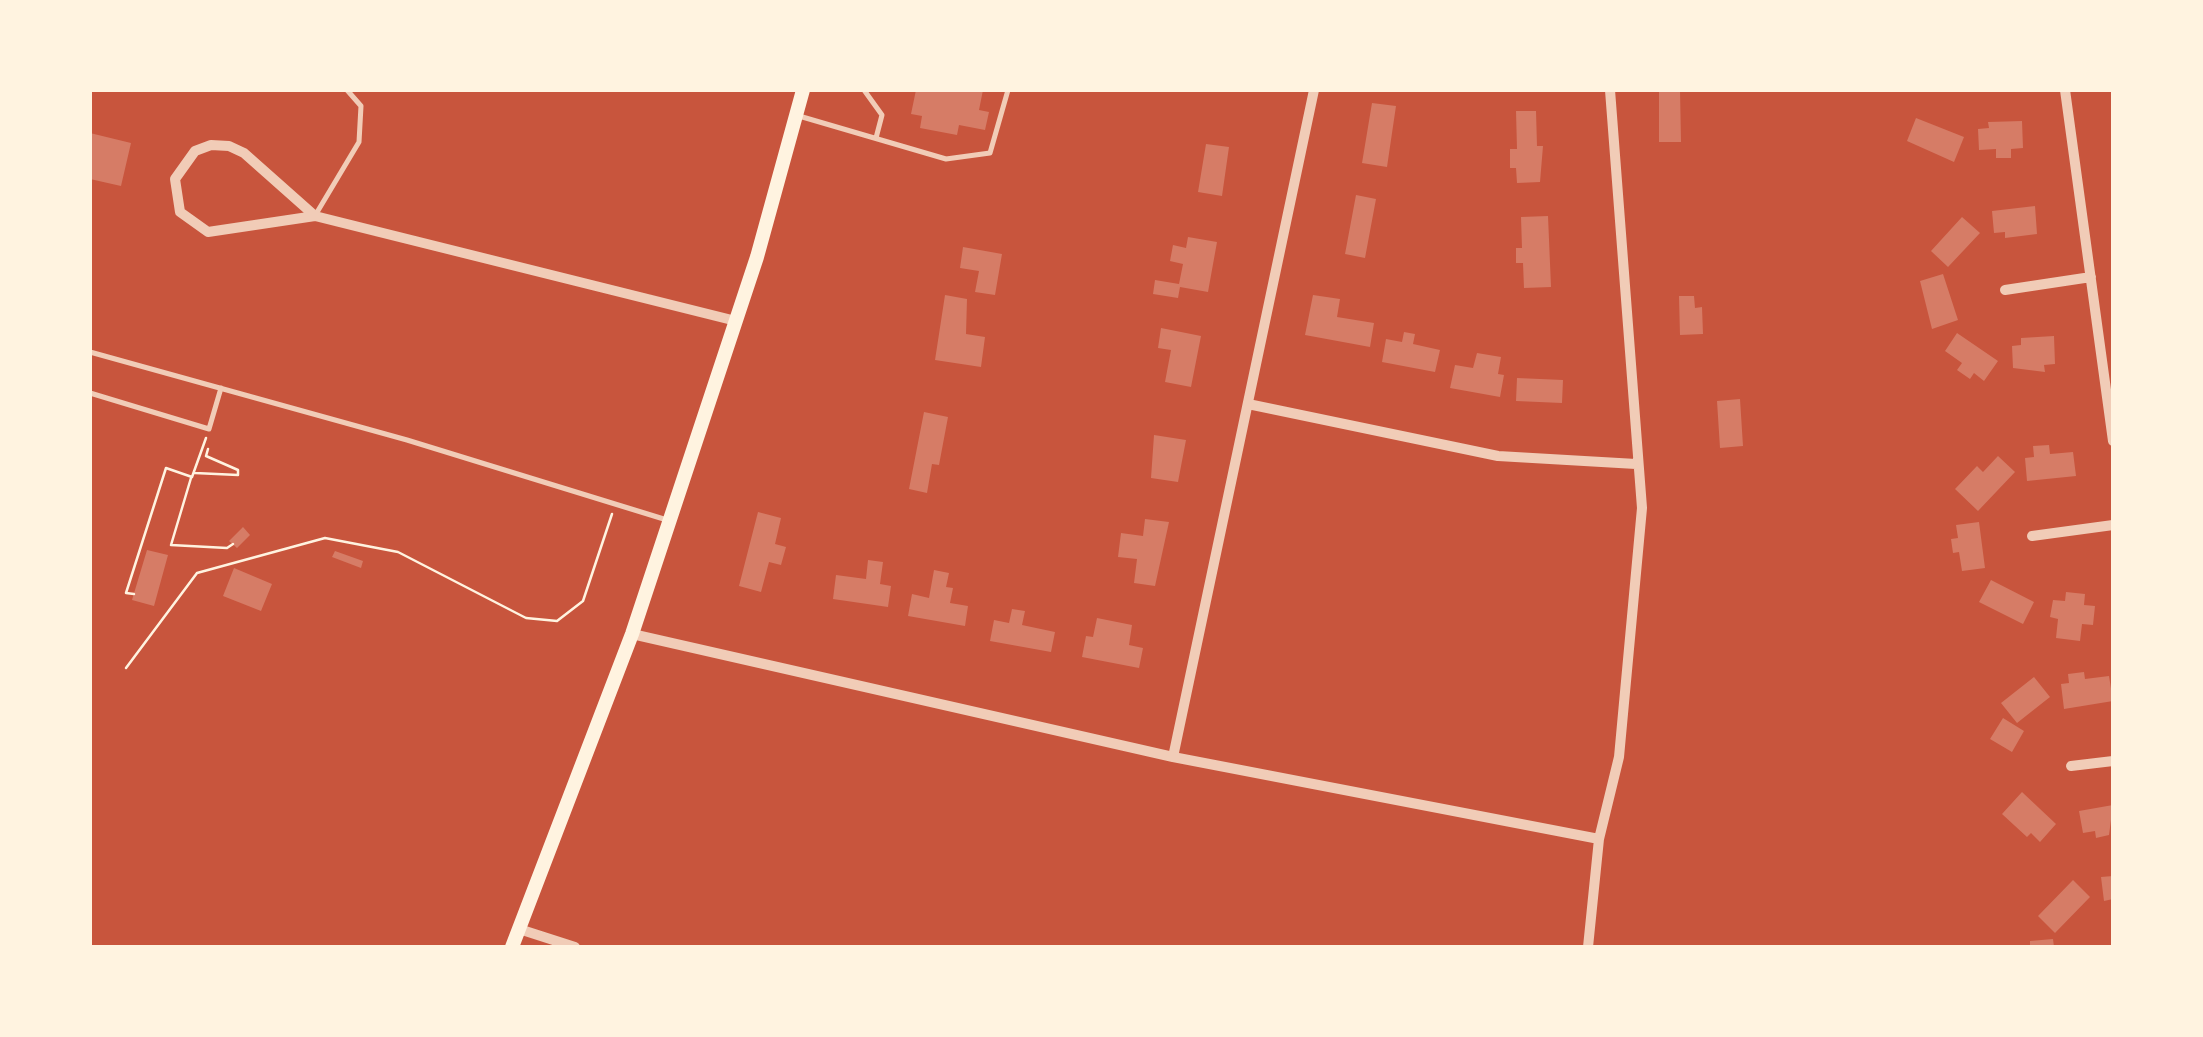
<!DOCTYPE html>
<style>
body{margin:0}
#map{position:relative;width:2203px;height:1037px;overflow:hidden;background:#c8553d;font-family:Barlow,sans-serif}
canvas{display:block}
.frame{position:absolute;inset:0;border:92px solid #fff3e0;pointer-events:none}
</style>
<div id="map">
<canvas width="2203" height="1037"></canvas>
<div class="frame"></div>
</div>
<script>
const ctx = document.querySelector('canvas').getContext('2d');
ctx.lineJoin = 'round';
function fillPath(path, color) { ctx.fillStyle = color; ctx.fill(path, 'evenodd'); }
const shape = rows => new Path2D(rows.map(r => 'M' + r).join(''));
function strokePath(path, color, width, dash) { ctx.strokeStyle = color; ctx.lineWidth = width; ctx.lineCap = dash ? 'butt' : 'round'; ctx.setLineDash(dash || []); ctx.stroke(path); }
fillPath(shape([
 [916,90,983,90,979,110,989,112,985,130,959,125,957,135,920,128,922,116,911,114],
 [1659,90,1680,90,1681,142,1659,142],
 [1372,103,1396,106,1387,167,1362,163],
 [1516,111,1536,111,1537,146,1543,146,1540,182,1517,183,1516,168,1510,168,1510,149,1517,149],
 [1916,118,1964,137,1954,162,1907,141],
 [2022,121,2023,148,2011,149,2011,158,1996,158,1996,149,1979,150,1978,129,1989,128,1988,122],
 [90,133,131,143,121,186,90,179],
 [1206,144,1229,147,1222,196,1198,192],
 [1356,195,1376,199,1365,258,1345,254],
 [2035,206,2037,234,2005,238,2005,232,1994,233,1992,211],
 [1548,216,1551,287,1524,288,1523,263,1516,263,1516,248,1522,248,1521,217],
 [1962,217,1980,233,1948,267,1931,251],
 [1188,237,1217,242,1208,292,1180,287,1178,298,1153,294,1155,280,1179,284,1183,264,1170,261,1173,245,1186,248],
 [963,247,1002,254,995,295,975,292,979,271,960,268],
 [1943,274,1958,320,1932,329,1920,281],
 [945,295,967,299,966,334,985,337,981,367,935,360],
 [1313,295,1340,299,1337,317,1374,323,1370,347,1305,335],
 [1679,296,1694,296,1695,308,1702,307,1703,334,1680,335],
 [1161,328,1201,336,1191,387,1165,382,1171,350,1158,348],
 [1404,332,1415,334,1413,344,1440,350,1435,372,1382,362,1386,339,1402,342],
 [1957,333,1998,361,1984,381,1974,373,1970,379,1957,370,1962,363,1945,351],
 [2054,336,2055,364,2044,365,2045,372,2013,368,2012,346,2021,345,2021,338],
 [1477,353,1501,357,1498,374,1504,375,1500,397,1450,388,1455,365,1473,368],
 [1517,378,1563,380,1562,403,1516,401],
 [1740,399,1743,446,1720,448,1717,401],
 [924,412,948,417,939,465,932,464,927,493,909,489],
 [1154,435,1186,440,1178,482,1151,478],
 [2049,445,2050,454,2073,452,2076,476,2027,481,2025,458,2034,457,2033,446],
 [1998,456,2015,472,1978,511,1955,489,1977,466,1983,472],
 [758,512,781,518,775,544,786,547,781,565,769,562,761,592,739,586],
 [1145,519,1169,522,1155,586,1134,583,1137,559,1118,557,1121,533,1143,536],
 [1979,522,1985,568,1962,571,1959,552,1953,553,1951,539,1958,538,1956,525],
 [243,527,250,535,237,548,229,541],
 [147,550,168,555,154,606,132,600],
 [335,551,363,561,361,568,332,557],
 [868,560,883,562,880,584,891,586,888,607,833,599,836,575,866,579],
 [234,568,272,584,261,611,223,596],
 [934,570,949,573,946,587,953,588,950,603,968,606,965,626,908,616,912,594,929,598],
 [1991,580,2034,602,2023,624,1979,602],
 [2066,592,2085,594,2084,605,2095,606,2093,625,2082,624,2080,641,2056,638,2058,619,2050,617,2053,600,2065,601],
 [1012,609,1025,611,1022,625,1055,632,1051,652,990,641,994,620,1009,623],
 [1097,618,1132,625,1129,645,1143,648,1139,668,1082,657,1086,636,1093,637],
 [2084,672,2085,679,2109,676,2113,701,2064,709,2061,684,2069,683,2068,674],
 [2034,677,2050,697,2017,723,2001,703],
 [2003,718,2024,731,2012,752,1990,739],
 [2022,792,2056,824,2040,842,2031,833,2027,837,2002,814],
 [2113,805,2109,835,2096,838,2095,831,2083,833,2079,811],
 [2113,876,2113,899,2104,901,2101,877],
 [2073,880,2090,897,2055,933,2038,916],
 [2053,939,2054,947,2030,947,2030,941]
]), '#d67c66');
strokePath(shape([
 [195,473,238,475,238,470,206,456,208,449],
 [191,478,171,545,227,548,233,544],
 [134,594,126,593,166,468,192,477,206,438],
 [126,668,197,573,325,538,398,552,526,618,557,621,583,601,612,514]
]), '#fff3e0', 2.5);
strokePath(shape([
 [864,90,882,115,876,138],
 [799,116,946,159,990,153,1008,90],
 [316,214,359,142,361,106,347,90],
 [90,352,407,440,667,520],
 [90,393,209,429,221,388]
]), '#f1ccb7', 5);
strokePath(shape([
 [2065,90,2113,441],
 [315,216,208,232,180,212,175,179,195,151,211,145,229,146,244,153,315,216,736,321],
 [2005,290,2091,277],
 [1248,404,1498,456,1636,464],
 [2032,536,2113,525],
 [632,634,1173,757,1599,839],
 [1173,757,1314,90],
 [2071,766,2113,761],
 [519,929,575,947],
 [1588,947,1599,839,1619,757,1642,508,1610,90]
]), '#f1ccb7', 10);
strokePath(shape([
 [512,947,632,634,757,257,803,90]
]), '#fff3e0', 14);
</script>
